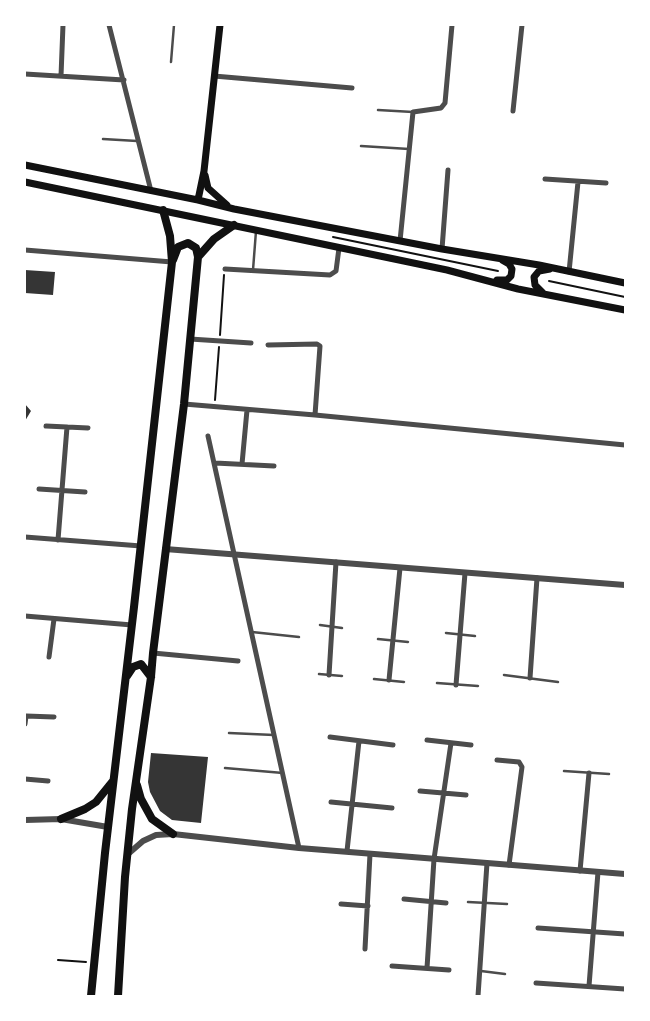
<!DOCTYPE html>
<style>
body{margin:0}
#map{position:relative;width:650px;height:1021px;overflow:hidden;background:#fff;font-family:"Fira Sans Condensed",sans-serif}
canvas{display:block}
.frame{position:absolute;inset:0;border:26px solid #fff;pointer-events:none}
</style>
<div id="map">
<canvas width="650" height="1021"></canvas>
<div class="frame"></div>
</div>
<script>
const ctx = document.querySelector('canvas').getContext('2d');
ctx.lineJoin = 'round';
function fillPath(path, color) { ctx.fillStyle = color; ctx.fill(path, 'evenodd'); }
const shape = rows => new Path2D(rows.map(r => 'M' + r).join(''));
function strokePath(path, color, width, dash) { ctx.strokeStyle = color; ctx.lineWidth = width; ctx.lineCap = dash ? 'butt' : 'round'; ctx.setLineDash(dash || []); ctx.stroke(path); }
fillPath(shape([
 [25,270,55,272,53,295,25,293],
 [25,404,31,411,25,421],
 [151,753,208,757,201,823,172,820,160,811,150,792,148,782]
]), '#353535');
strokePath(shape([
 [333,237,498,271],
 [549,281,625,297],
 [220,335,224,275],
 [215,400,219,347],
 [58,960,86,962]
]), '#111', 2);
strokePath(shape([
 [171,62,174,25],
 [378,110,413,112],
 [103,139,137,141],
 [361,146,409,149],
 [253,270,256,231],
 [320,625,342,628],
 [252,632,299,637],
 [446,633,475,636],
 [378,639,408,642],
 [319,674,342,676],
 [504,675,558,682],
 [374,679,404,682],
 [437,683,478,686],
 [229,733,274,735],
 [225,768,283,773],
 [564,771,609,774],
 [468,902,507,904],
 [481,971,505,974]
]), '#4c4c4c', 2.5);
strokePath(shape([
 [109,25,151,191],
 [25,74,124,80],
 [61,76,63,25],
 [214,76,352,88],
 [513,111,522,25],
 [545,179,606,183],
 [400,241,413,112,441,108,445,103,452,25],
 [442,249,448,170],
 [25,250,172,262],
 [225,269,330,275,336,271,339,248],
 [569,272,578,182],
 [190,339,251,343],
 [268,345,317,344,320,346,315,415],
 [184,404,315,415,625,445],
 [46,426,88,428],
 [208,436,299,848],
 [215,463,274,466],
 [242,464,247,410],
 [39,489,85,492],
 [25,537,141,546],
 [58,540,67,427],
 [25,616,132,625],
 [153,653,238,661],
 [49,657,54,619],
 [329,675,336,562],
 [530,678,537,578],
 [389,680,400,568],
 [456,685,465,573],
 [25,724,26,716,54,717],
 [330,737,393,745],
 [427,740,471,745],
 [497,760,519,762,522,767,509,865],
 [25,779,48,781],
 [420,791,466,795],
 [331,802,392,808],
 [347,851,359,741],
 [580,871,589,773],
 [404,899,446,903],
 [341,904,368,906],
 [538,928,625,934],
 [365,949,370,854],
 [392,966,449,970],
 [427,968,434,859,451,743],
 [536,983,625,989],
 [589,986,598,872],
 [478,996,487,863]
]), '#4c4c4c', 5);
strokePath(shape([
 [165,549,625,585],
 [25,820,61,819,108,827],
 [128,854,143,841,156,835,173,834,299,848,625,874]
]), '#4c4c4c', 6);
strokePath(shape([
 [25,165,198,200,234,209,442,249,539,265,625,283],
 [205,175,208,188,227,205],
 [25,182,447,270,518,289,625,310],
 [198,200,204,171,220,25],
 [497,280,507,280,511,276,512,269,509,264,502,260],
 [543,293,535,285,534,277,539,271,550,269]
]), '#111', 7);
strokePath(shape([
 [173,260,178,247,188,243,196,248,198,257],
 [127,676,133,667,141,664,151,677],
 [137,785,141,799,152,819,173,834],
 [61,819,85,809,96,802,113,781],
 [91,996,105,853,134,607,172,262,170,236,163,210],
 [118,996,125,877,132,809,151,677,153,653,184,404,198,257,214,239,234,225]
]), '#111', 8);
</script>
